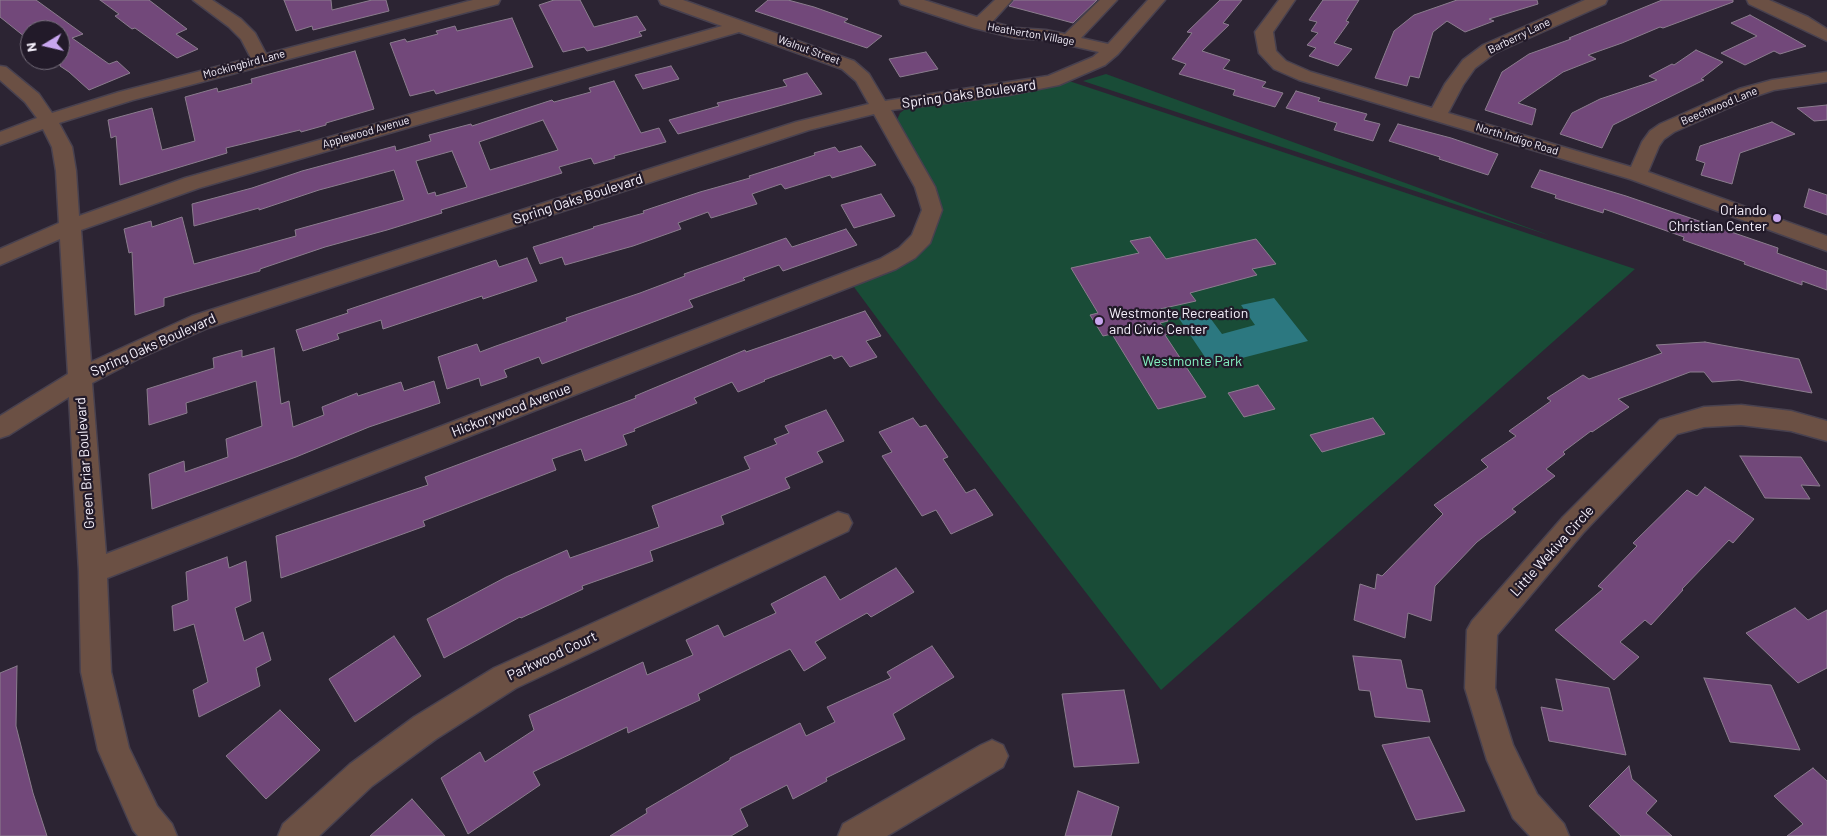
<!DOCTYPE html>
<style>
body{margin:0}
#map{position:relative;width:1827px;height:836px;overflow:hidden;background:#2c2433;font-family:Barlow,sans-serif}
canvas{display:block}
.north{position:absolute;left:20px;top:20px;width:50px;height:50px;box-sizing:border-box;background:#221a29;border:1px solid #77707d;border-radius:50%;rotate:261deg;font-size:14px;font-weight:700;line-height:20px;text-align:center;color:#f6f1fc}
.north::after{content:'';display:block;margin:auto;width:18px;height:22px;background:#c8a6ef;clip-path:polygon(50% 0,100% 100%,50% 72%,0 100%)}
</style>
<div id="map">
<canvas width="1827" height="836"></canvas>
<div class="north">N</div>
</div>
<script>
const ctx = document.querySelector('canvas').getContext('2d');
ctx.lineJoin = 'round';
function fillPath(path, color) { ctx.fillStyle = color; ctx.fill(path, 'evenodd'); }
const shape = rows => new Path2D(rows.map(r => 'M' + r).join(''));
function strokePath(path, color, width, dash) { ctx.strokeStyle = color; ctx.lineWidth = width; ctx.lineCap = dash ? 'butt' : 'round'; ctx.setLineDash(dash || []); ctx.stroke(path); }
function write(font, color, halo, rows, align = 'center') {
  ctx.font = font + ' Barlow,sans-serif'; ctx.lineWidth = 4.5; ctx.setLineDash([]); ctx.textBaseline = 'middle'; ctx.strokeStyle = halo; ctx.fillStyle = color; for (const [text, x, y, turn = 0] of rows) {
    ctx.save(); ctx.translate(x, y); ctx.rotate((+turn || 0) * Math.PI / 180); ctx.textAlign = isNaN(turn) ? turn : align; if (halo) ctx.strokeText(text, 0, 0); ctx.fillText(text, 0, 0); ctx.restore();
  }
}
fillPath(shape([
 [1106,74,1551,236,1083,81],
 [1063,79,1635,269,1161,690,936,398,851,283,888,267,939,210,934,184,897,120,900,113,904,110]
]), '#194c37');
fillPath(shape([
 [1274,298,1308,341,1211,366,1178,317,1205,311,1222,334,1255,325,1241,305]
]), '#2c7880');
const building = shape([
 [0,0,36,0,83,34,72,38,109,64,117,61,130,73,89,90,69,72,60,66,60,30,30,30,30,41,0,17,0,0],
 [100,0,149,0,187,29,176,34,198,49,177,58,135,28,132,29,115,16,119,14,100,0],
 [284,0,331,0,332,10,372,0,386,0,389,11,313,30,312,26,296,31,284,0],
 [554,0,580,0,594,27,637,16,646,30,639,32,642,36,603,47,587,51,584,47,563,52,539,5,554,0],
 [768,0,788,0,814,7,848,19,844,22,882,36,867,48,755,11,768,0],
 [1014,0,1097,0,1073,23,1009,6,1014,0],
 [1220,0,1242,0,1223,23,1229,25,1202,51,1230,60,1223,69,1266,82,1262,87,1283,93,1275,107,1233,95,1235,90,1179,74,1186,64,1172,59,1192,33,1187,32,1220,0],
 [1323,0,1359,0,1346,21,1349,22,1334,43,1352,49,1338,66,1309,56,1316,48,1307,45,1318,33,1311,31,1317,22,1309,20,1323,0],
 [1457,0,1537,0,1538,4,1489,19,1494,21,1465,32,1447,21,1433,32,1419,78,1410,76,1407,86,1375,78,1394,31,1414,15,1457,0],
 [1662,0,1733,0,1733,2,1663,28,1660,27,1622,43,1588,55,1596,59,1563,72,1518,103,1536,109,1532,125,1485,110,1502,72,1529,54,1571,39,1569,38,1662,0],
 [1750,15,1792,38,1806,46,1780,54,1774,51,1745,65,1721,53,1757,36,1731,23,1750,15],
 [512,18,533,67,436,94,434,90,410,96,390,43,405,39,407,42,438,34,436,31,455,26,457,31,512,18],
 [1696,50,1723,62,1701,79,1704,80,1613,125,1602,148,1560,134,1572,113,1600,99,1657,80,1649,76,1672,64,1674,65,1696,50],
 [355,51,374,109,326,123,326,125,301,132,300,130,226,148,227,153,120,185,116,136,111,138,108,120,152,108,162,150,195,141,185,97,217,88,218,92,252,83,251,79,355,51],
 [926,52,938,69,900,77,889,59,926,52],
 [671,66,679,79,643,89,635,75,671,66],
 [807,73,822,94,678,134,669,120,719,106,717,103,787,86,783,80,807,73],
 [614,81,641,133,659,128,666,142,614,156,615,158,594,164,591,158,559,167,562,173,441,210,442,213,387,230,325,247,260,269,260,271,164,298,164,306,135,315,132,252,129,253,124,229,151,221,152,227,182,217,194,264,296,236,295,230,404,200,394,170,319,190,259,210,259,208,194,226,192,204,252,188,302,171,395,146,396,151,431,141,429,135,471,124,472,126,552,100,554,102,591,92,589,88,614,81],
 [543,120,558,150,490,170,479,142,543,120],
 [452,151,467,187,436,196,435,192,428,194,416,161,452,151],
 [1296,91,1320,98,1318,101,1367,114,1364,120,1380,124,1373,141,1334,130,1337,123,1286,108,1296,91],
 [1827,105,1827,120,1814,121,1797,108,1827,105],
 [1772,122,1795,134,1740,153,1732,184,1701,175,1705,163,1696,160,1700,146,1772,122],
 [1398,124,1451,138,1498,154,1488,175,1439,159,1440,157,1389,141,1398,124],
 [861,146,876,165,832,178,830,175,785,189,781,184,752,194,757,204,711,218,708,212,678,223,681,229,633,246,565,265,562,257,540,264,533,247,594,228,593,227,644,213,643,211,700,192,750,178,749,176,815,155,814,153,835,147,839,152,861,146],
 [1540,170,1626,196,1778,248,1777,253,1827,271,1827,290,1802,281,1802,285,1744,264,1745,262,1683,240,1684,237,1604,209,1603,213,1555,198,1556,195,1531,187,1540,170],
 [1809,189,1827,195,1827,215,1804,207,1809,189],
 [881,194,895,216,854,228,841,205,881,194],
 [846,229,857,245,783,271,779,265,743,278,745,280,689,300,693,307,542,364,539,357,504,370,507,377,481,386,479,378,447,389,438,357,477,344,480,352,496,346,567,321,566,318,640,293,685,276,684,274,786,238,792,247,846,229],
 [1150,237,1166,259,1256,239,1276,264,1252,269,1257,275,1190,293,1196,301,1160,309,1168,321,1160,323,1168,334,1165,335,1206,397,1158,409,1112,334,1103,336,1090,315,1098,313,1071,268,1139,253,1130,241,1150,237],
 [527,258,537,281,483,299,482,296,383,329,381,320,337,334,339,339,303,351,296,330,348,313,347,310,496,260,499,267,527,258],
 [865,311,881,336,866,341,877,357,850,367,842,356,834,359,831,355,764,380,765,381,738,392,732,382,694,398,697,403,634,429,635,431,623,435,627,445,585,461,581,449,552,459,556,470,423,521,425,526,281,578,276,536,428,485,425,477,636,398,635,396,745,350,746,352,865,311],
 [1705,342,1799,359,1812,393,1739,380,1712,382,1704,372,1690,372,1618,399,1629,407,1592,432,1591,431,1563,452,1565,454,1546,469,1555,476,1512,509,1516,512,1477,542,1435,586,1431,621,1408,613,1405,638,1354,620,1360,584,1375,589,1377,574,1382,576,1443,514,1434,505,1488,467,1481,460,1516,436,1509,431,1551,401,1547,398,1583,375,1589,379,1662,353,1656,345,1705,342],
 [274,348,281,404,289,401,293,427,324,415,322,407,357,393,358,396,401,382,404,391,434,381,440,403,369,427,296,457,152,509,149,474,184,461,185,472,228,457,226,439,262,426,256,381,186,403,187,413,149,425,147,389,214,368,213,358,242,350,242,357,274,348],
 [1258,385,1275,409,1244,417,1228,393,1258,385],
 [826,410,844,441,817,452,823,462,785,478,790,488,721,516,724,524,650,551,653,561,582,586,583,589,521,618,520,617,444,658,427,619,506,577,567,550,570,558,659,527,652,506,750,469,744,457,777,444,774,439,789,433,785,426,826,410],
 [913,418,920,427,926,425,948,457,943,459,966,493,975,489,993,515,951,534,936,510,922,516,882,456,892,452,879,432,913,418],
 [1373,418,1385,434,1322,452,1310,435,1373,418],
 [1740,456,1801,457,1820,486,1801,485,1810,499,1765,498,1740,456],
 [1705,487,1754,519,1733,543,1729,540,1682,589,1683,590,1651,625,1645,620,1620,642,1639,657,1614,680,1555,630,1603,589,1598,586,1637,546,1633,543,1687,490,1697,496,1705,487],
 [227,557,229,568,246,561,251,601,235,608,244,641,263,632,271,660,256,668,260,686,199,717,193,690,208,682,194,624,174,631,172,606,188,600,186,572,227,557],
 [896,568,914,592,871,617,867,613,815,642,826,658,804,671,790,649,698,694,700,700,628,733,627,727,533,772,540,785,468,834,441,778,480,752,485,762,534,730,529,715,643,662,647,675,693,655,686,640,718,625,724,637,776,613,771,604,825,576,840,600,896,568],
 [1795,608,1808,620,1827,610,1827,668,1798,683,1746,633,1795,608],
 [394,636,421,676,355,722,329,679,394,636],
 [932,646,954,677,893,714,905,739,826,778,827,781,793,799,787,785,740,809,748,826,731,836,610,836,647,813,646,809,730,760,730,758,800,723,806,736,835,722,827,707,891,678,887,672,932,646],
 [1353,656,1401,660,1407,688,1422,690,1430,722,1375,717,1370,691,1359,690,1353,656],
 [17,666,16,726,33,793,47,836,0,836,0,673,17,666],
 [1704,678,1771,685,1800,750,1730,742,1704,678],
 [1556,679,1609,688,1626,755,1549,741,1541,707,1563,711,1556,679],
 [1124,690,1139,763,1074,767,1062,694,1124,690],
 [280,710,320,750,266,799,226,756,280,710],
 [1429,737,1465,811,1416,820,1382,745,1429,737],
 [1629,766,1632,779,1657,801,1646,813,1672,836,1621,836,1589,806,1629,766],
 [1813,768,1827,781,1827,836,1787,836,1803,824,1774,796,1813,768],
 [1078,791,1119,807,1111,836,1065,836,1078,791],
 [412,799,445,836,370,836,412,799]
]);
fillPath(building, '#72487a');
strokePath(building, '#8b7d8e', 1);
const minor = shape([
 [193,0,212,0,241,19,255,33,266,54,473,0,500,0,498,4,133,100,59,123,72,147,76,171,79,216,185,178,722,26,661,4,659,0,683,0,854,61,869,74,885,101,1048,76,1093,57,1099,52,1046,40,1015,38,974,28,901,4,899,0,924,0,977,17,995,0,1012,0,992,22,1015,28,1046,30,1065,34,1100,0,1117,0,1081,38,1108,44,1148,0,1165,0,1118,54,1105,65,1059,85,1009,95,891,110,935,187,942,210,930,243,915,258,896,269,107,578,111,672,129,748,157,806,172,824,177,836,138,836,133,830,98,750,81,672,79,571,69,397,9,435,0,438,0,416,68,374,60,239,0,265,0,249,59,223,56,171,52,147,43,129,0,145,0,132,37,118,25,102,0,80,0,66,6,67,39,94,52,113,119,92,251,58,241,39,229,27,193,0],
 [739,32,842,69,856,81,869,104,796,122,192,316,91,362,81,230,199,188,739,32],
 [874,114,915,187,922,210,912,235,899,248,880,259,106,554,92,383,140,358,208,328,809,130,874,114],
 [1279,0,1295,0,1273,32,1276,51,1286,61,1311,72,1432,108,1445,84,1463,60,1483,45,1585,0,1607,0,1605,4,1495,53,1475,68,1463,85,1448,113,1631,167,1642,142,1650,131,1660,124,1739,89,1772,80,1827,72,1827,82,1774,90,1753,97,1674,132,1664,139,1659,146,1648,172,1827,236,1827,251,1630,179,1299,80,1274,69,1259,53,1255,32,1279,0],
 [1747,0,1769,0,1808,17,1827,29,1827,41,1749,4,1747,0],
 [1741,405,1791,411,1827,421,1827,441,1791,431,1741,425,1704,427,1677,434,1583,533,1497,635,1495,688,1513,745,1537,794,1564,824,1569,836,1530,836,1513,818,1487,760,1465,688,1467,630,1472,621,1563,517,1660,420,1704,407,1741,405],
 [838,512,848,515,852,523,848,531,516,688,436,739,372,786,319,836,278,836,283,824,350,764,414,717,494,668,838,512],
 [992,740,1003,745,1008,756,1003,767,887,836,838,836,843,824,981,745,992,740]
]);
strokePath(minor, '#48414f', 3);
fillPath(minor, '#6b5044');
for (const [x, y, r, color] of [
 [1777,218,5,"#c8a6ef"],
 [1099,321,5,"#c8a6ef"]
]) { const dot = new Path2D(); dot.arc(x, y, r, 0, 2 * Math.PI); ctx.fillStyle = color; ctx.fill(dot); strokePath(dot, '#221a29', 2); }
write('11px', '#f6f1fc', '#221a29', [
 ["Heatherton Village",1031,34,10],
 ["Barberry Lane",1519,36,-26],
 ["Walnut Street",809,50,20],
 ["Mockingbird Lane",244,64,-15],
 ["Beechwood Lane",1719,106,-23],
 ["Applewood Avenue",366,132,-16],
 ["North Indigo Road",1517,139,17]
]);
write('14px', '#f6f1fc', '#221a29', [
 ["Spring Oaks Boulevard",969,94,-8],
 ["Spring Oaks Boulevard",578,199,-18],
 ["Spring Oaks Boulevard",153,345,-24],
 ["Hickorywood Avenue",511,410,-21],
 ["Green Briar Boulevard",85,463,-94],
 ["Little Wekiva Circle",1552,551,-48],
 ["Parkwood Court",552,656,-25]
]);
write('14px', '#f6f1fc', '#221a29', [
 ["Orlando",1767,210],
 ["Christian Center",1767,226],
 ["Westmonte Recreation",1109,313,"left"],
 ["and Civic Center",1109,329,"left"]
], 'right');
write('14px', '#84f0c0', '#221a29', [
 ["Westmonte Park",1192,361]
]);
</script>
